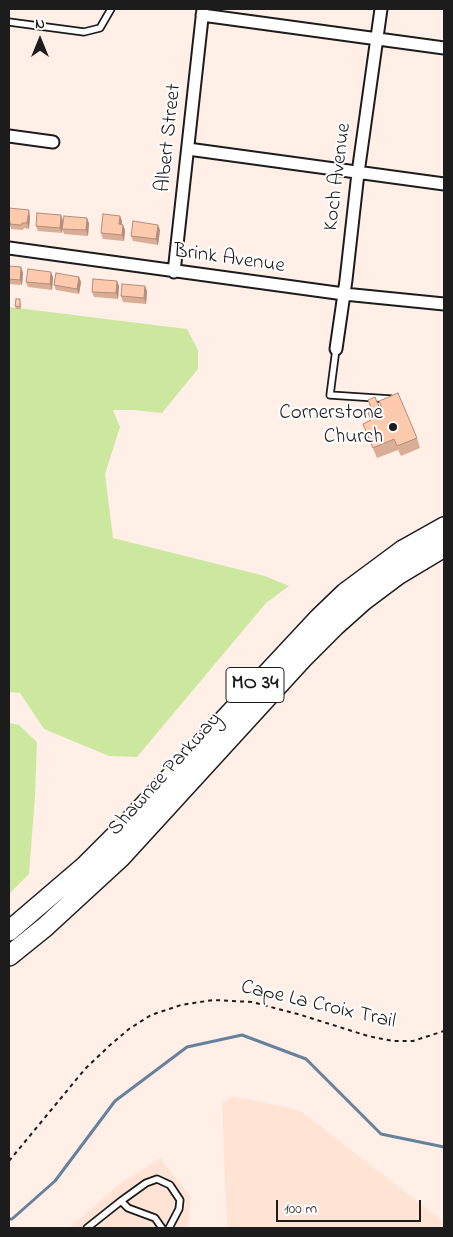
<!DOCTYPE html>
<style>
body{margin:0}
#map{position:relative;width:453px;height:1237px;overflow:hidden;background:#ffefe7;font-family:"Indie Flower",sans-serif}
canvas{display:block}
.frame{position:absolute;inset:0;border:10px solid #1c1c1c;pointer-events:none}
.north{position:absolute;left:15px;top:15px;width:50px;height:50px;-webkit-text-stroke:4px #fff;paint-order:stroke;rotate:0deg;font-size:14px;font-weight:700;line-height:20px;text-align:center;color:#1c1c1c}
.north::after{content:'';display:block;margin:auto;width:18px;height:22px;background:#1c1c1c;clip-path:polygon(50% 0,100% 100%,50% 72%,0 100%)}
.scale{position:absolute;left:276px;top:1200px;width:145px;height:22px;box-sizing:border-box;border:2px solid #1c1c1c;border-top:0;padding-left:6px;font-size:15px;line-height:18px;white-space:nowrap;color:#1c1c1c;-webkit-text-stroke:4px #fff;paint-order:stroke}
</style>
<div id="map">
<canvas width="453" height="1237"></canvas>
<div class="frame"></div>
<div class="north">N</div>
<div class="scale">100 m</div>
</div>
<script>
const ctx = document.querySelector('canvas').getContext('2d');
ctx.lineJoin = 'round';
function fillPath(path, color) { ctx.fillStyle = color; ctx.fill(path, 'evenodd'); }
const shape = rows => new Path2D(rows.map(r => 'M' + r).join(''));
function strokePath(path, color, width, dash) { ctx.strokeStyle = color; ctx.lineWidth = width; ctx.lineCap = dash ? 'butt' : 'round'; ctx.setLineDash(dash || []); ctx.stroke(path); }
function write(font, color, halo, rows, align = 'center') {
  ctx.font = font + ' "Indie Flower",sans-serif'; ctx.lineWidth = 4; ctx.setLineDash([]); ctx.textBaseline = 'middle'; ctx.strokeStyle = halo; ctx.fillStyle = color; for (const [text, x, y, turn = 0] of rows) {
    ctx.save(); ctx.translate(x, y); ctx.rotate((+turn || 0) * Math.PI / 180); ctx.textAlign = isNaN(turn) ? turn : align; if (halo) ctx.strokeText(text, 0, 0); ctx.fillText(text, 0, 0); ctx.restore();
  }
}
fillPath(shape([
 [232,1096,299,1110,444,1222,444,1228,227,1228,222,1104],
 [160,1158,191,1197,188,1228,69,1228,121,1183]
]), '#ffe4d6');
fillPath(shape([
 [9,307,187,329,198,350,198,369,162,413,133,410,113,410,120,427,105,474,113,538,265,576,289,586,266,603,137,757,109,756,44,729,20,693,9,692],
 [9,723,19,725,37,742,35,796,29,874,9,894]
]), '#cce89f');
strokePath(shape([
 [9,1219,12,1219,55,1181,115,1101,187,1047,242,1035,306,1059,381,1134,444,1147]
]), '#66819c', 3);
const service = shape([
 [9,22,84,32,100,28,111,9],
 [336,349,330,395,391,399],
 [121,1201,146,1183,157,1179,170,1185,180,1200,179,1209,169,1228],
 [87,1228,121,1201,128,1208,155,1218,162,1228]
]);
const minor = shape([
 [202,15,444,48],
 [9,136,53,142],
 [188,149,444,184],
 [9,248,344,294,444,304],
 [174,272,203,9],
 [336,349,346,280,358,173,381,9]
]);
const trunk = shape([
 [9,931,85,866,124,827,319,618,345,593,403,550,444,527],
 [9,956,45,927,120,858,302,659,335,626,363,601,399,574,444,547]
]);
strokePath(service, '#1c1c1c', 9);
strokePath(minor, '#1c1c1c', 15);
strokePath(trunk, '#1c1c1c', 22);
strokePath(shape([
 [9,1161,85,1069,109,1046,129,1029,151,1015,181,1005,213,1000,252,1002,301,1015,368,1036,393,1041,413,1041,444,1031]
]), '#1c1c1c', 2, [4, 4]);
strokePath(service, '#fff', 5.5);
strokePath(minor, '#fff', 11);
strokePath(trunk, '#fff', 19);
fillPath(shape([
 [9,208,30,216,29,229,24,228,23,230,11,229,11,227,9,226],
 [61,215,63,221,62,233,38,231,36,226],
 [122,221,122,224,125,230,124,241,103,239,101,233],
 [89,223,88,236,64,234,62,229],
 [160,230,158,245,133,241,131,236],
 [9,266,21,267,23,273,22,285,9,284],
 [53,277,52,290,28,287,26,282],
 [117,281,119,286,118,299,94,297,92,292],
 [81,282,79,294,56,290,54,285],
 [145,286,147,291,146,304,123,302,121,296],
 [21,302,21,309,16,309,15,306],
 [368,400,417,438,420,448,401,456,398,450,377,458,363,424,371,421,372,412]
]), '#daae96');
fillPath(shape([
 [29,210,30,216,29,229,27,223],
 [61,215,63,221,62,233,60,228],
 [120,216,122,221,121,230,119,224],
 [87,218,89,223,88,236,86,230],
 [123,225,125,230,124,241,122,235],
 [158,225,160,230,158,245,156,239],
 [21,267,23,273,22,285,20,280],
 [51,272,53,277,52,290,50,284],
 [79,277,81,282,79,294,77,289],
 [117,281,119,286,118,299,116,293],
 [145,286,147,291,146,304,144,298]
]), '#b28d7a');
const building = shape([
 [9,208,29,210,27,223,22,223,21,225,10,224,10,221,9,221,9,208],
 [37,213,61,215,60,228,36,226,37,213],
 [103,214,120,216,119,224,123,225,122,235,101,233,103,214],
 [64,216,87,218,86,230,62,229,64,216],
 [133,221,158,225,156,239,131,236,133,221],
 [9,266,21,267,20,280,9,279,9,266],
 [28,269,51,272,50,284,26,282,28,269],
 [56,273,79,277,77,289,54,285,56,273],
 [93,279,117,281,116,293,92,292,93,279],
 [122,284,145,286,144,298,121,296,122,284],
 [16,299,20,299,20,307,15,306,16,299],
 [398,393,417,438,397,446,394,439,373,448,363,424,371,420,368,413,373,411,368,400,375,397,380,409,382,408,379,401,398,393]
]);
fillPath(building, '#fecaae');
strokePath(building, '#b28d7a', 1);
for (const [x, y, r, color] of [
 [393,427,5,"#1c1c1c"]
]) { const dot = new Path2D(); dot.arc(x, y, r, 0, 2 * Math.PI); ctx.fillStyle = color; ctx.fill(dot); strokePath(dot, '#fff', 2); }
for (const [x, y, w] of [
 [255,685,58]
]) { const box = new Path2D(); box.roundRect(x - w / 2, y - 17.5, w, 35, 4); ctx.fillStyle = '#fff'; ctx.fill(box); strokePath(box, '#1c1c1c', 1); }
write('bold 20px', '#1c1c1c', null, [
 ["MO 34",255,685]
]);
write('21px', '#1c1c1c', '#fff', [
 ["Albert Street",170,138,-84],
 ["Koch Avenue",339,177,-83],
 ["Brink Avenue",229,260,8],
 ["Shawnee Parkway",166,775,-48],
 ["Cape La Croix Trail",318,1006,13]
]);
write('21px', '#1c1c1c', '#fff', [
 ["Cornerstone",383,415],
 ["Church",383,439]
], 'right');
</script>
